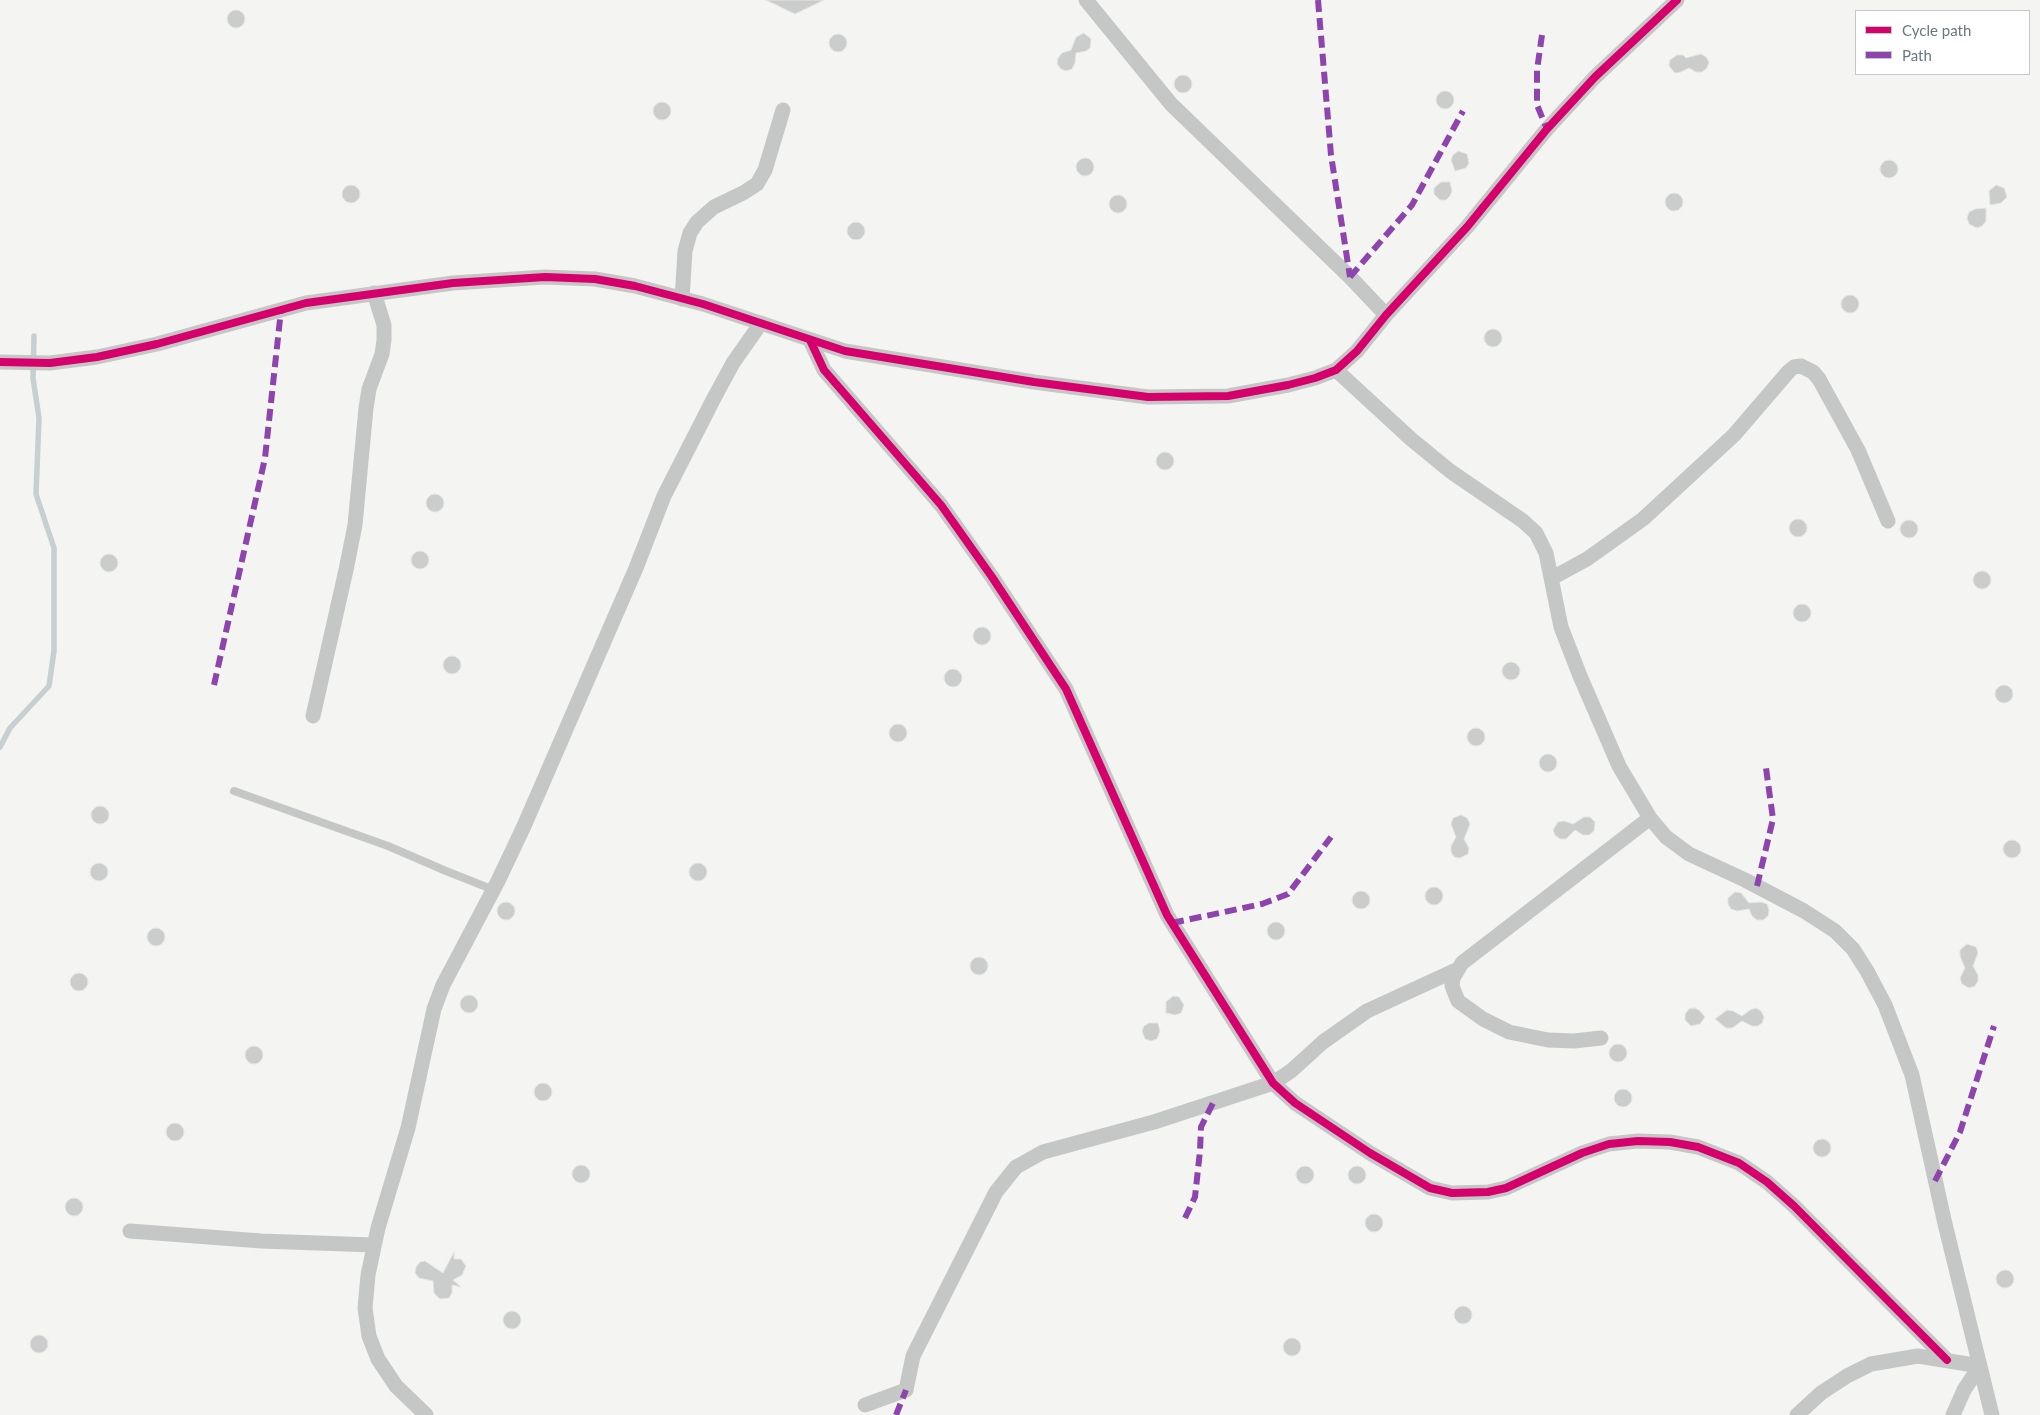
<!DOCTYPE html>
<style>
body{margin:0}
#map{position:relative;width:2040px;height:1415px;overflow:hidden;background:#f4f4f3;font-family:Lato,sans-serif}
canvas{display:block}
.legend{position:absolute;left:1855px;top:10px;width:175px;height:65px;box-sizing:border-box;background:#fff;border:1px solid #c2c9cc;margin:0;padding:6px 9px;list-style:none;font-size:15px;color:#677980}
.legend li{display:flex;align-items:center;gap:10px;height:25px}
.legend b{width:25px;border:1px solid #c2c9cc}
</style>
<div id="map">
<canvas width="2040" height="1415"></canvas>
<ul class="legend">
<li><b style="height:6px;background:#d6006c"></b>Cycle path</li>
<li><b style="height:6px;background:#8e44ad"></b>Path</li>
</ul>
</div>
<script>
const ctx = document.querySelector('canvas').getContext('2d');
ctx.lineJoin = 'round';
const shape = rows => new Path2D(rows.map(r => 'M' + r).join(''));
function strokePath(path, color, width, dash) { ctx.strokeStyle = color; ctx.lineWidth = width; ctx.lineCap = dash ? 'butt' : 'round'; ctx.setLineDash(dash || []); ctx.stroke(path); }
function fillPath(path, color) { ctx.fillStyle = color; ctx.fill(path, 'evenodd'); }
strokePath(shape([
 [0,747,10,728,49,686,54,651,54,548,36,494,39,418,33,378,34,336]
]), '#c6d0d1', 5.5);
const building = shape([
 [766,0,824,0,795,14,766,0],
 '227 19a9 9 0 1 1 18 0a9 9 0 1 1-18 0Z',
 [1084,33,1091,39,1090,48,1086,51,1076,53,1075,63,1072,69,1066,71,1061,69,1057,64,1058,58,1062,53,1071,50,1076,37,1084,33],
 '829 43a9 9 0 1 1 18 0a9 9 0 1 1-18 0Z',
 [1701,54,1706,57,1709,62,1707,68,1702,72,1696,72,1689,68,1681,72,1675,73,1669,66,1670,60,1677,55,1683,55,1686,58,1701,54],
 '1174 84a9 9 0 1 1 18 0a9 9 0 1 1-18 0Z',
 '1436 100a9 9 0 1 1 18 0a9 9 0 1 1-18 0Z',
 '653 111a9 9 0 1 1 18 0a9 9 0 1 1-18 0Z',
 [1458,151,1467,154,1469,163,1466,168,1455,171,1451,160,1453,155,1458,151],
 '1076 167a9 9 0 1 1 18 0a9 9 0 1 1-18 0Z',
 '1880 169a9 9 0 1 1 18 0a9 9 0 1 1-18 0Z',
 [1441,182,1450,182,1452,191,1450,196,1446,200,1440,200,1434,194,1434,188,1441,182],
 '342 194a9 9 0 1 1 18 0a9 9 0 1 1-18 0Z',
 [1996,185,2004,188,2007,197,2001,203,1990,205,1989,191,1996,185],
 '1665 202a9 9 0 1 1 18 0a9 9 0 1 1-18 0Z',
 '1109 204a9 9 0 1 1 18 0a9 9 0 1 1-18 0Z',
 [1986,208,1986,221,1982,226,1977,228,1969,224,1967,218,1969,212,1975,209,1986,208],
 '847 231a9 9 0 1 1 18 0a9 9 0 1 1-18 0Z',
 '1841 304a9 9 0 1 1 18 0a9 9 0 1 1-18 0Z',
 '1484 338a9 9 0 1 1 18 0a9 9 0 1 1-18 0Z',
 '1156 461a9 9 0 1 1 18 0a9 9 0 1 1-18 0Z',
 '426 503a9 9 0 1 1 18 0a9 9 0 1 1-18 0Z',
 '1789 528a9 9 0 1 1 18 0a9 9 0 1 1-18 0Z',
 '1900 529a9 9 0 1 1 18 0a9 9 0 1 1-18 0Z',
 '411 560a9 9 0 1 1 18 0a9 9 0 1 1-18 0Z',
 '100 563a9 9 0 1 1 18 0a9 9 0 1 1-18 0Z',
 '1973 580a9 9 0 1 1 18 0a9 9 0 1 1-18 0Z',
 '1793 613a9 9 0 1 1 18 0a9 9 0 1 1-18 0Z',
 '973 636a9 9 0 1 1 18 0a9 9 0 1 1-18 0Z',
 '443 665a9 9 0 1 1 18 0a9 9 0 1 1-18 0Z',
 '1502 671a9 9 0 1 1 18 0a9 9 0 1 1-18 0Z',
 '944 678a9 9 0 1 1 18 0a9 9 0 1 1-18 0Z',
 '1995 694a9 9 0 1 1 18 0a9 9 0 1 1-18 0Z',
 '889 733a9 9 0 1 1 18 0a9 9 0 1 1-18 0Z',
 '1467 737a9 9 0 1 1 18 0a9 9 0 1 1-18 0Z',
 '1539 763a9 9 0 1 1 18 0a9 9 0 1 1-18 0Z',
 '91 815a9 9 0 1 1 18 0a9 9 0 1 1-18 0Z',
 [1461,815,1467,818,1470,824,1464,839,1469,848,1468,854,1460,858,1454,857,1451,852,1451,846,1456,837,1451,824,1453,818,1461,815],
 [1584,817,1590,817,1595,822,1594,831,1589,835,1583,835,1575,830,1566,839,1560,839,1555,835,1553,830,1558,822,1564,821,1573,824,1584,817],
 '2003 849a9 9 0 1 1 18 0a9 9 0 1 1-18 0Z',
 '689 872a9 9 0 1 1 18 0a9 9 0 1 1-18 0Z',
 '90 872a9 9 0 1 1 18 0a9 9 0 1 1-18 0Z',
 '1425 896a9 9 0 1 1 18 0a9 9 0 1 1-18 0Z',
 '1352 900a9 9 0 1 1 18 0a9 9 0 1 1-18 0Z',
 [1735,892,1741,893,1749,903,1761,902,1767,904,1769,910,1768,916,1763,920,1757,920,1752,916,1749,909,1737,911,1731,909,1728,904,1728,898,1735,892],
 '497 911a9 9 0 1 1 18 0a9 9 0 1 1-18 0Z',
 '1267 931a9 9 0 1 1 18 0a9 9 0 1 1-18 0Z',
 '147 937a9 9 0 1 1 18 0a9 9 0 1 1-18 0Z',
 [1967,944,1976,947,1978,953,1973,966,1978,975,1978,981,1975,986,1969,988,1962,984,1960,978,1965,968,1960,956,1960,950,1967,944],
 '970 966a9 9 0 1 1 18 0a9 9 0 1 1-18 0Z',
 '70 982a9 9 0 1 1 18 0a9 9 0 1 1-18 0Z',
 '460 1004a9 9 0 1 1 18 0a9 9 0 1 1-18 0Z',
 [1173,996,1179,997,1184,1005,1181,1013,1175,1015,1166,1013,1166,1002,1173,996],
 [1695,1008,1700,1011,1705,1017,1700,1024,1691,1026,1685,1020,1685,1014,1689,1009,1695,1008],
 [1756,1008,1761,1011,1764,1017,1762,1023,1758,1026,1752,1026,1742,1021,1732,1028,1726,1028,1715,1019,1727,1010,1733,1011,1742,1016,1750,1010,1756,1008],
 [1149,1023,1158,1023,1160,1031,1157,1039,1151,1041,1145,1039,1142,1031,1144,1026,1149,1023],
 '1609 1053a9 9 0 1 1 18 0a9 9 0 1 1-18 0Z',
 '245 1055a9 9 0 1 1 18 0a9 9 0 1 1-18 0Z',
 '534 1092a9 9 0 1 1 18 0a9 9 0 1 1-18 0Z',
 '1614 1098a9 9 0 1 1 18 0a9 9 0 1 1-18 0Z',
 '166 1132a9 9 0 1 1 18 0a9 9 0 1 1-18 0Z',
 '1813 1148a9 9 0 1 1 18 0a9 9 0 1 1-18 0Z',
 '572 1174a9 9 0 1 1 18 0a9 9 0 1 1-18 0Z',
 '1296 1175a9 9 0 1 1 18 0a9 9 0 1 1-18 0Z',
 '1348 1175a9 9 0 1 1 18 0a9 9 0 1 1-18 0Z',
 '65 1207a9 9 0 1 1 18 0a9 9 0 1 1-18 0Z',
 '1365 1223a9 9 0 1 1 18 0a9 9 0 1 1-18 0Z',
 [454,1252,454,1259,461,1259,466,1266,462,1275,453,1280,461,1287,452,1285,452,1293,449,1298,440,1299,434,1293,433,1281,419,1278,415,1273,416,1267,420,1262,425,1261,443,1273,454,1252],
 '1996 1279a9 9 0 1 1 18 0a9 9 0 1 1-18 0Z',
 '1454 1315a9 9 0 1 1 18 0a9 9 0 1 1-18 0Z',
 '503 1320a9 9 0 1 1 18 0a9 9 0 1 1-18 0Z',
 '30 1344a9 9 0 1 1 18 0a9 9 0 1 1-18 0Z',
 '1283 1347a9 9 0 1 1 18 0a9 9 0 1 1-18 0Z'
]);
fillPath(building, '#cbcccc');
strokePath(building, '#e4e4e3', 1);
strokePath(shape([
 [234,791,388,846,446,871,494,890]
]), '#c5c7c7', 8);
strokePath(shape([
 [1086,0,1171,104,1350,277,1386,315],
 [682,299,685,251,690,233,697,222,714,207,743,193,757,184,765,170,783,110],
 [810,340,824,370,941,505,992,577,1066,689,1167,915,1273,1083,1295,1103,1370,1153,1430,1188,1452,1193,1488,1192,1506,1188,1582,1153,1609,1144,1638,1141,1670,1142,1698,1147,1739,1163,1767,1182,1794,1206,1947,1360],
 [0,362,50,363,97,357,157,344,306,303,453,283,545,277,595,279,635,286,703,304,845,351,1034,382,1148,397,1228,396,1288,385,1315,378,1336,370,1357,351,1386,315,1467,227,1547,129,1595,77,1677,0],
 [1336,370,1411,439,1450,471,1523,521,1536,533,1546,553,1561,627,1580,676,1619,766,1650,818,1666,837,1689,854,1745,880,1804,911,1835,931,1853,949,1867,971,1885,1005,1912,1075,1945,1224,1992,1415],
 [1552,578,1587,559,1643,519,1734,435,1789,371,1794,367,1801,366,1813,372,1819,379,1858,450,1888,521],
 [313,716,346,570,355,525,366,408,369,389,382,354,384,340,384,325,374,293],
 [1601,1038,1574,1041,1548,1040,1509,1032,1483,1019,1458,1001,1452,986,1453,978,1462,963,1650,818],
 [130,1231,261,1241,374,1245],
 [865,1405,906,1390,913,1356,996,1192,1016,1167,1043,1152,1154,1122,1273,1083,1291,1071,1323,1042,1367,1011,1456,970],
 [426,1415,396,1386,378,1359,369,1336,365,1308,368,1275,378,1228,408,1128,434,1009,443,985,498,881,524,826,636,568,664,496,714,398,733,363,761,323],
 [1797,1415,1821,1393,1847,1376,1871,1364,1918,1356,1980,1366,1964,1390,1953,1415]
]), '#c5c7c7', 15);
strokePath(shape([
 [1318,0,1331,155,1350,277],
 [1542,35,1537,70,1537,105,1547,129],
 [1350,277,1412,205,1463,111],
 [214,685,265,458,281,310],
 [1757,886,1773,819,1766,768],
 [1172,923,1262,904,1288,894,1331,837],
 [1935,1181,1960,1132,1994,1026],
 [1185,1218,1195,1197,1200,1151,1201,1127,1213,1103],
 [896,1415,906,1390]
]), '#8e44ad', 6, [12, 6]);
strokePath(shape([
 [810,340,824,370,941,505,992,577,1066,689,1167,915,1273,1083,1295,1103,1370,1153,1430,1188,1452,1193,1488,1192,1506,1188,1582,1153,1609,1144,1638,1141,1670,1142,1698,1147,1739,1163,1767,1182,1794,1206,1947,1360],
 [0,362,50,363,97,357,157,344,306,303,453,283,545,277,595,279,635,286,703,304,845,351,1034,382,1148,397,1228,396,1288,385,1315,378,1336,370,1357,351,1386,315,1467,227,1547,129,1595,77,1677,0]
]), '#d6006c', 8);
</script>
